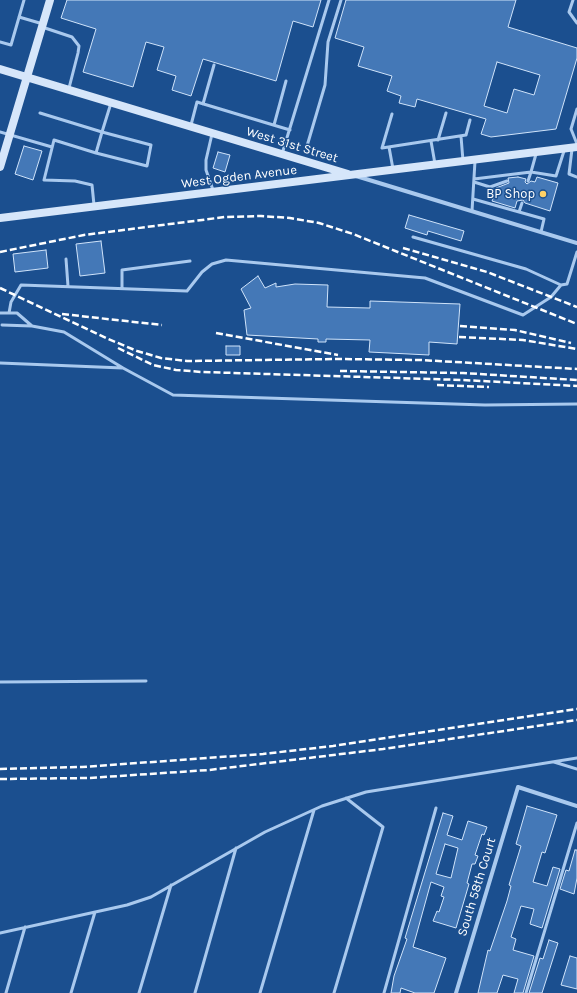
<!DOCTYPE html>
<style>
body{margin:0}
canvas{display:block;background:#1b4f8f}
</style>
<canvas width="577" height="993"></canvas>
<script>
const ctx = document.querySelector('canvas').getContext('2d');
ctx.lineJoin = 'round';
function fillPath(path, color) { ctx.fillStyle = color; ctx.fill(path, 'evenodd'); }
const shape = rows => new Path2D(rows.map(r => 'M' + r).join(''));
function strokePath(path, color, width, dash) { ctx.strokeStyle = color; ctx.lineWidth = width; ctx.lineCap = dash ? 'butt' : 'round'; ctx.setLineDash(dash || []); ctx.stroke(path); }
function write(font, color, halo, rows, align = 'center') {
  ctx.font = font + ' Karla,sans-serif'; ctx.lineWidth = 3; ctx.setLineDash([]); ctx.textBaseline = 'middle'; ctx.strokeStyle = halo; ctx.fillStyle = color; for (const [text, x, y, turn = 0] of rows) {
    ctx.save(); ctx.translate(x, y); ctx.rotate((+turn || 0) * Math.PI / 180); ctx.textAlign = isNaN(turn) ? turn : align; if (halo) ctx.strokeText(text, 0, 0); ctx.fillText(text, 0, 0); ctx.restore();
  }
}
const building = shape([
 [67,0,321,0,313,27,293,21,276,81,203,59,191,96,172,90,176,76,157,70,164,47,146,42,133,87,83,72,96,29,61,18,67,0],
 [346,0,516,0,508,27,577,48,577,58,556,129,491,137,481,134,486,119,417,99,415,107,399,103,401,96,387,91,392,76,358,66,364,47,335,38,346,0],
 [497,62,540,75,534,95,514,89,507,113,484,106,497,62],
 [24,146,42,151,33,180,15,174,24,146],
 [218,152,230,155,225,172,213,168,218,152],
 [518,177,526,179,525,182,527,184,531,181,535,182,537,177,558,183,550,211,525,203,523,200,517,201,515,208,492,201,494,196,498,194,496,188,509,183,508,178,518,177],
 [409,215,464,231,461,241,428,231,427,235,405,228,409,215],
 [101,241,105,273,80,276,76,244,101,241],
 [46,250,48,268,15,272,13,254,46,250],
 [258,276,265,288,276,283,276,287,295,284,328,285,327,307,370,308,370,301,460,304,457,344,429,342,429,355,369,352,370,340,326,339,326,342,318,342,318,339,247,335,244,310,251,308,241,289,258,276],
 [226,346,240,346,240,355,226,355,226,346],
 [527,806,557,815,545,853,542,852,533,882,547,886,553,867,560,869,542,928,530,924,534,909,521,906,511,937,516,939,513,950,534,956,523,993,514,993,518,979,503,975,497,993,478,993,488,950,490,951,507,901,511,886,509,885,521,846,516,844,527,806],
 [443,813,453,816,447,835,462,840,468,821,487,827,484,835,482,834,475,855,478,856,475,864,472,864,467,883,469,884,456,928,433,921,437,911,439,912,444,897,441,896,444,887,431,882,413,947,446,958,434,993,415,993,401,988,400,993,391,993,394,976,407,939,405,938,443,813],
 [445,844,458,848,451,878,436,874,445,844],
 [575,850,577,850,577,878,574,894,560,889,566,870,569,871,575,850],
 [549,940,558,943,542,993,529,993,540,958,543,959,549,940],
 [570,956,577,958,577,989,561,985,570,956]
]);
fillPath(building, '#4478b7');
strokePath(building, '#cfe3fa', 1);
strokePath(shape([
 [573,0,569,12,577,23],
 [19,17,43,24],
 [42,27,72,37,79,46,78,53,69,88],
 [0,42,11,45,24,0],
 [203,104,214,65],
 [577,109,571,129,577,144],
 [40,113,102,132,96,153,54,140,44,180,75,181,92,185,94,205],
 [392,114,382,148,466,135,470,120],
 [191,125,197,102,290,130],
 [274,125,286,81],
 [0,132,52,147],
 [212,134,206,160,206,170,213,190],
 [461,136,463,161],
 [438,140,446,113],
 [431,141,435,164],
 [307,146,325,85,328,42,341,0],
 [389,147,393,169],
 [572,149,569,174,577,177],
 [96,153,147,166,151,145,102,132,111,103],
 [282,154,329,0],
 [536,154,531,172,556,176,564,151],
 [474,179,531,172,528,181],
 [474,182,490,187,507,181],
 [490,187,495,193],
 [473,199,544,219,541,232],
 [472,211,475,161],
 [519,212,522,203],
 [413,237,526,269,561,285,567,284,577,252],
 [66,259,68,286],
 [122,288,122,270,190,261],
 [0,313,17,313,32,326,2,325],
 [9,313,11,302,21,285,187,291,202,272,212,264,226,260,425,278,523,315,551,297,561,285],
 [0,363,123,368,64,332,32,326],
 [123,368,173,395,485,405,577,404],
 [0,682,146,681],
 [554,762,577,769],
 [0,933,127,905,151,897,265,832,322,806,366,792,577,758],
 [6,993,25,927],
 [71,993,95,912],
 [139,993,171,885],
 [195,993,236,848],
 [260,993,314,810],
 [334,993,383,827,346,798],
 [384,993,436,808],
 [526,993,577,823]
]), '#a9c9ee', 3);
strokePath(shape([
 [356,176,577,243],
 [456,993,518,787,577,806]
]), '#a9c9ee', 4);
strokePath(shape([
 [0,69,348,174],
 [0,167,50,0],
 [0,218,577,147]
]), '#d6e6fa', 8);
strokePath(shape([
 [403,248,487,272,577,307],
 [0,252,84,235,225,217,261,216,290,218,319,223,353,234,577,324],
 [0,288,106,338,137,351,161,358,187,361,338,359,421,360,577,369],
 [62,314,162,325],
 [460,326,515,330,571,343],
 [216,333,338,355],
 [459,337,523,340,577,349],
 [118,348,153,365,176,370,202,372,463,380,577,386],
 [340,371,463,373,577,380],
 [437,385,489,387],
 [0,769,82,767,263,754,333,746,577,709],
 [0,779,89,778,209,770,383,749,577,720]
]), '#fff', 2.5, [7, 3]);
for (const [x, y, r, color] of [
 [543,194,4,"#ffd166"]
]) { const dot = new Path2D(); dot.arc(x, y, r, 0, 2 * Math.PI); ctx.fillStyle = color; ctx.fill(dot); strokePath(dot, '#1b4f8f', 1.5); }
write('13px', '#fff', '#1b4f8f', [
 ["West 31st Street",292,145,17],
 ["West Ogden Avenue",239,177,-7],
 ["South 58th Court",477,887,-73]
]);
write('13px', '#fff', '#1b4f8f', [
 ["BP Shop",535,194]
], 'right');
</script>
